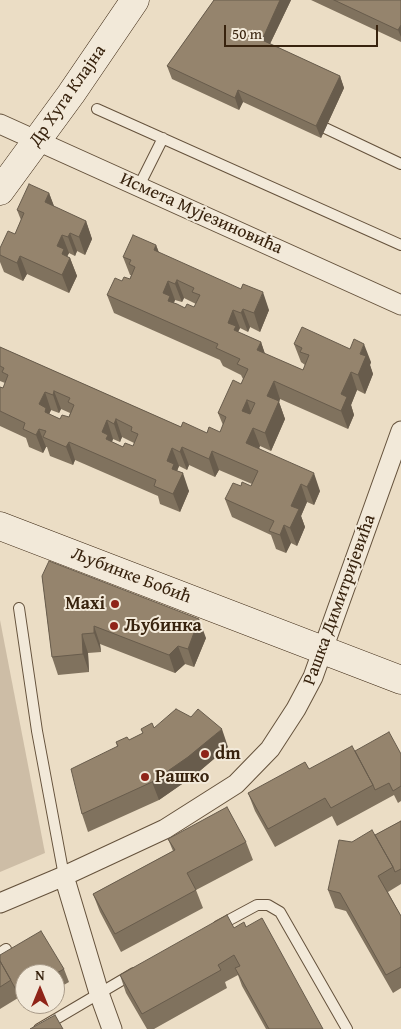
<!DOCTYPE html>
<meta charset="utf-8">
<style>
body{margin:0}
#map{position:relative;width:401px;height:1029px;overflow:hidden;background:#ebddc5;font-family:"Gentium Book Plus",serif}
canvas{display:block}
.north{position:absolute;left:15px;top:964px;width:50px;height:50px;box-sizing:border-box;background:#f2e9d9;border:1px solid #a89a88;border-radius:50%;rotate:0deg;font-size:14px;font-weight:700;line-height:20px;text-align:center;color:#38230e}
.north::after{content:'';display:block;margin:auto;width:18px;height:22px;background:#8f2418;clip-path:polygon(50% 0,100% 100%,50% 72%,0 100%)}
.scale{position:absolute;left:224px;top:25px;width:154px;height:22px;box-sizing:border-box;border:2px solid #38230e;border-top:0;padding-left:6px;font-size:15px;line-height:18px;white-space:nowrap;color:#38230e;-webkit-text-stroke:4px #f2e9d9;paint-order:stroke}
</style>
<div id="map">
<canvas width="401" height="1029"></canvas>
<div class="north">N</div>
<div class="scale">50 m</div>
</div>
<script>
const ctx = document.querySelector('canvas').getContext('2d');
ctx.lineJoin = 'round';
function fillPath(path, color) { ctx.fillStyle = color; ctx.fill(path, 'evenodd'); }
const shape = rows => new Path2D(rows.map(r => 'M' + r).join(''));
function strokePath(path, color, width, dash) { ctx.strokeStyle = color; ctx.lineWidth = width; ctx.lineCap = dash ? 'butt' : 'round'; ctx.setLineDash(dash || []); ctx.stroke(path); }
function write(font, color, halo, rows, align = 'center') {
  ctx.font = font + ' "Gentium Book Plus",serif'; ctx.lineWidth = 4; ctx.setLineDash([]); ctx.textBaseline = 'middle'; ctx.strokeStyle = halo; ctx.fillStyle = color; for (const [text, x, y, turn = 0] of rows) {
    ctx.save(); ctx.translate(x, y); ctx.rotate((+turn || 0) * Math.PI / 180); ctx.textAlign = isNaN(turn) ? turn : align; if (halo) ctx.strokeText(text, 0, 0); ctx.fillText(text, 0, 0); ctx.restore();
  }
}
fillPath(shape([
 [0,620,45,853,0,872]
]), '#cdbda6');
const lane = shape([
 [97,109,401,245],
 [325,128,401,164],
 [139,186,163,138],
 [19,608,37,731,64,876],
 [218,926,257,905,268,905,280,912,347,1029],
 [0,953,6,949],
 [39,1029,134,973]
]);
const street = shape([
 [0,124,401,305],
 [64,876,99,993,112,1029],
 [0,903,64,876,165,829,236,784,270,749,296,709,313,677,401,431]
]);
const secondary = shape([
 [0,191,71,94,135,0],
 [0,526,401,680]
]);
strokePath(lane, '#65523c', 12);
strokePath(street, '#65523c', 21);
strokePath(secondary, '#38230e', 29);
strokePath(lane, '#f2e9d9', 10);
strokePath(street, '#f2e9d9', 19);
strokePath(secondary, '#f2e9d9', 28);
fillPath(shape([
 [214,0,291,0,270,44,340,76,344,88,321,138,243,102,239,110,172,79,167,66],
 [311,0,401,0,401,42],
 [49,193,54,207,86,221,92,239,85,255,77,251,75,256,69,253,67,256,70,258,77,276,69,293,27,274,23,281,4,272,0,262,0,248,15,234,21,220,17,210],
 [156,245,159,253,269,310,260,332,250,327,248,332,240,328,238,332,261,342,265,354,303,370,305,365,301,362,294,344,371,362,370,365,373,374,365,394,357,390,351,405,354,415,348,429,280,399,279,402,285,419,271,451,260,446,259,448,320,491,314,505,307,502,301,516,305,527,297,546,291,543,286,553,276,549,271,535,232,517,225,499,241,486,251,486,252,484,219,470,215,477,189,465,187,470,179,466,177,471,189,491,180,512,160,504,158,496,75,460,73,465,50,456,47,447,46,447,43,453,29,447,26,438,0,426,0,387,3,388,5,383,0,381,0,347,181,427,207,433,220,432,223,425,218,413,241,384,243,379,241,375,223,366,220,360,114,313,107,295,122,281,130,279,131,275,130,275,123,257],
 [184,298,196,304,194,307,185,308,174,303,175,300,182,302],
 [61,409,70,413,69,417,60,419,49,414,51,410,59,413],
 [122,437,134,443,133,446,123,447,112,442,113,439,120,442],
 [42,576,206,638,194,667,185,664,175,673,100,644,101,652,88,653,89,672,58,675,52,657],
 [154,728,228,747,195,775,159,800,88,832,82,814,117,746,116,742,129,740,143,733,141,729],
 [355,751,401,754,401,801,398,803,394,795,337,826,332,816,275,847,255,811,248,793],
 [401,821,401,884,388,892,401,916,401,988,393,993,346,911,335,908,328,890,352,842,375,835],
 [168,839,246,842,253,860,196,890,203,908,121,952,100,912,93,894,173,851],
 [246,927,323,1029,266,1029,242,986,238,975,225,982,227,988,154,1029,147,1029,126,993,120,975,234,928],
 [0,955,64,969,69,982,55,990,55,974,25,974,25,1004,30,1004,24,1008,18,998,0,1009]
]), '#80725e');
fillPath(shape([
 [280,0,291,0,266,52,262,40],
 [401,25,401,37,398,30],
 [340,76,344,88,321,138,316,126],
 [238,90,243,102,239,110,235,98],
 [49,193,56,211,45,202],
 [86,221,92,239,85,255,79,237],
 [70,233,77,251,75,256,68,237],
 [62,235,69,253,67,257,70,258,77,276,69,293,62,275,57,246],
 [156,245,163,263,154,250],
 [20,256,27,274,23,281,17,263],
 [177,280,184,298,182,302,175,284],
 [168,281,175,300,173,304,177,314,163,293],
 [263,292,269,310,260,332,254,313],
 [243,309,250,327,248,332,241,313],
 [233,310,240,328,238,332,242,344,228,323],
 [261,342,267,360,257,350],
 [364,344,371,362,370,365,373,374,365,394,358,375,360,354],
 [351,372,357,390,351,405,354,415,348,429,341,411,341,394],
 [274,381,280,399,279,402,285,419,271,451,265,433,267,396],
 [54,391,61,409,59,413,53,395],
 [45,392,51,410,47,419,39,404],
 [247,400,253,418,242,411],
 [116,419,122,437,120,442,114,424],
 [107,420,113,439,108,450,102,432],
 [253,428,260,446,253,461,246,443],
 [39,429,46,447,43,453,36,435],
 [69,442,75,460,73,465,66,447],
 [182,447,189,465,187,470,180,452],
 [172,448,179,466,177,471,183,473,189,491,180,512,173,494,167,461],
 [212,451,219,470,215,477,209,459],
 [314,473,320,491,314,505,307,487],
 [301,484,307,502,301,516,305,527,297,546,290,528,291,506],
 [284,525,291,543,286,553,280,535],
 [199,619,206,638,194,667,188,649],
 [94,626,100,644,101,652,94,633],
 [82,634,88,653,89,672,83,654],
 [178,646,185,664,175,673,169,655],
 [222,729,228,747,195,775,159,800,152,782]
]), '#685c4c');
const building = shape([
 [214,0,280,0,262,40,340,76,316,126,238,90,235,98,167,66,214,0],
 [334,0,401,0,401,25,398,30,334,0],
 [29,184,49,193,45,202,86,221,79,237,70,233,68,237,62,235,57,246,64,249,62,254,70,258,62,275,20,256,17,263,0,255,0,248,8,231,15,234,24,213,17,210,29,184],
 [133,235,156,245,154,250,241,289,243,284,263,292,254,313,243,309,241,313,233,310,228,323,236,326,234,330,261,342,257,350,303,370,309,355,300,352,302,348,294,344,302,327,350,349,354,339,364,344,360,354,366,356,358,375,351,372,341,394,347,397,341,411,274,381,267,396,279,401,265,433,253,428,246,443,314,473,307,487,301,484,291,506,299,509,290,528,284,525,280,535,269,531,274,521,225,499,233,483,241,486,242,482,251,486,258,471,212,451,209,459,182,447,180,452,172,448,167,461,174,464,172,469,183,473,173,494,154,486,156,480,69,442,66,447,43,437,46,431,39,429,36,435,23,429,25,423,0,411,0,387,3,388,8,375,2,372,4,368,0,366,0,347,181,427,183,422,207,433,209,427,220,432,226,417,218,413,233,380,241,384,248,369,237,364,240,359,216,348,218,344,107,295,115,278,122,281,124,277,130,279,135,267,129,264,131,260,123,257,133,235],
 [177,280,194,288,192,292,200,295,194,307,187,304,185,308,177,304,168,301,170,296,163,293,168,281,175,284,177,280],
 [54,391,70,398,68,402,74,405,69,417,62,415,60,419,45,412,46,408,39,404,45,392,53,395,54,391],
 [247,400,255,403,250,414,242,411,247,400],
 [116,419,132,427,131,431,138,434,133,446,125,443,123,447,106,439,108,435,102,432,107,420,114,424,116,419],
 [49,561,199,619,188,649,178,646,169,655,94,626,94,633,82,634,83,654,52,657,42,576,49,561],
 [176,709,191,717,198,709,222,729,188,757,152,782,82,814,71,769,118,746,116,742,127,737,129,740,143,733,141,729,152,723,154,728,176,709],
 [389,732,401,754,401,786,393,791,389,783,375,790,373,785,355,751,389,732],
 [352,746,373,785,331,808,325,798,268,829,248,793,305,762,309,769,352,746],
 [227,807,246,842,187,873,196,890,115,934,93,894,175,850,168,839,227,807],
 [401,821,401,869,395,872,393,867,375,835,401,821],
 [372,830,393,867,378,876,401,916,401,967,386,975,340,893,328,890,339,840,352,842,372,830],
 [227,915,234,928,244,922,246,927,262,918,323,1029,269,1029,235,968,240,966,234,955,218,965,221,970,142,1014,120,975,227,915],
 [41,931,64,969,55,974,25,974,25,992,19,995,0,961,0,955,41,931],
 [0,961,11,980,0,987,0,961],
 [55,1015,63,1029,30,1029,55,1015]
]);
fillPath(building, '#95846d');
strokePath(building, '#685c4c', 1);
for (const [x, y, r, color] of [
 [115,604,5,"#8f2418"],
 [114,626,5,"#8f2418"],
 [205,754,5,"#8f2418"],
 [145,777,5,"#8f2418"]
]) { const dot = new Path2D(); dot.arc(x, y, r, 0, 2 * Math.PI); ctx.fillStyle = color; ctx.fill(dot); strokePath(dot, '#f2e9d9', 2); }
write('18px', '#38230e', '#f2e9d9', [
 ["Др Хуга Клајна",68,96,-55],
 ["Исмета Мујезиновића",201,214,24],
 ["Љубинке Бобић",131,576,21],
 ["Рашка Димитријевића",340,600,-70]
]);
write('bold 18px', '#38230e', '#f2e9d9', [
 ["Maxi",105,604,"right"],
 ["Љубинка",124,626],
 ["dm",215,754],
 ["Рашко",155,777]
], 'left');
</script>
